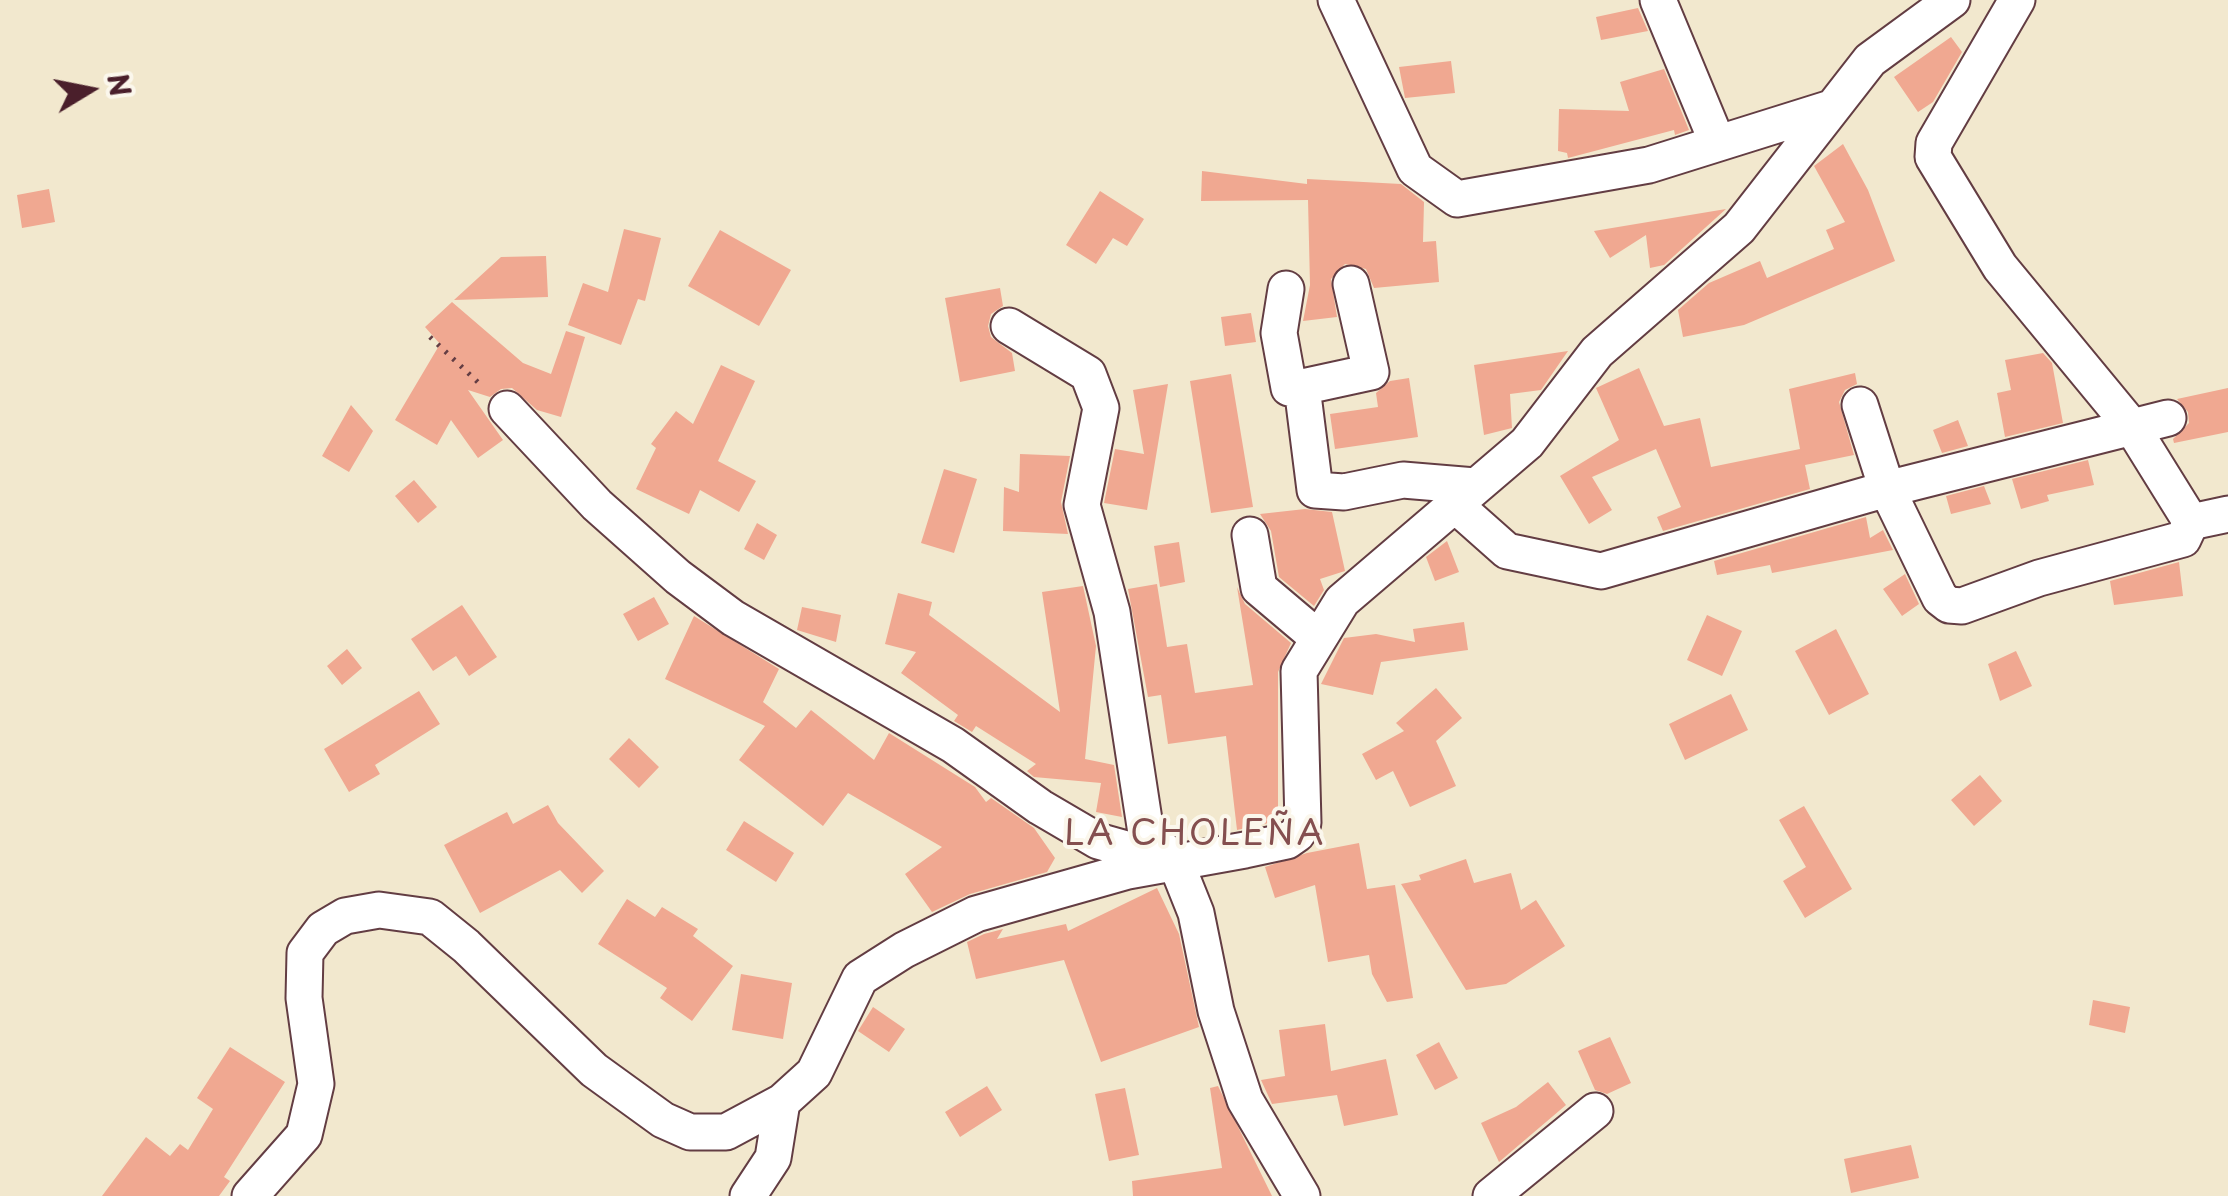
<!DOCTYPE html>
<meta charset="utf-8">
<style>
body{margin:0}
#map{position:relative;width:2228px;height:1196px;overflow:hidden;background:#f2e8ce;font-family:"Playpen Sans",sans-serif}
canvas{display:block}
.north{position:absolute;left:40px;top:40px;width:100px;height:100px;-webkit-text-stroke:8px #fbf7ec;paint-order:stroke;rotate:80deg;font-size:28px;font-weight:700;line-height:40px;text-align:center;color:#4a1f2b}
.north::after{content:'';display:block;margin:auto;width:35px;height:45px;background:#4a1f2b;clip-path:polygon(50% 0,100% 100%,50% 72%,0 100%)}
</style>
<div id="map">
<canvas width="2228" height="1196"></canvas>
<div class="north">N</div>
</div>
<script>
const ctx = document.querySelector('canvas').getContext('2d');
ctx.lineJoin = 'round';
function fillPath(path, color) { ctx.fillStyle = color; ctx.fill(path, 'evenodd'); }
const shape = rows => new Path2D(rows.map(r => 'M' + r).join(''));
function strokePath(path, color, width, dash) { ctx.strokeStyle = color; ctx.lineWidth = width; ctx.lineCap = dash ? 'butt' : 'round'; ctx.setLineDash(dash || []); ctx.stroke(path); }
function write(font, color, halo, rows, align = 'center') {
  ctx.font = font + ' "Playpen Sans",sans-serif'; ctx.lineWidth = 8; ctx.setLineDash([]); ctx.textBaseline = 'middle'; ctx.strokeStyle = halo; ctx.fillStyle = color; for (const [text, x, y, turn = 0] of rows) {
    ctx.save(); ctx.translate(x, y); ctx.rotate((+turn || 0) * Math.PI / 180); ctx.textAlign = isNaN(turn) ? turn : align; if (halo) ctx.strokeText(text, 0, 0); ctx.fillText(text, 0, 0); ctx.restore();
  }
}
fillPath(shape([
 [1638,8,1648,31,1601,40,1596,17],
 [1951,37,1962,52,1933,102,1918,112,1894,77],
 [1451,61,1455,93,1405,98,1399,67],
 [1664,69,1689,130,1675,135,1674,130,1568,158,1567,153,1558,151,1559,109,1629,111,1620,82],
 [1843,144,1868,190,1895,261,1744,325,1683,337,1678,310,1709,283,1760,261,1767,278,1834,249,1826,230,1845,222,1814,166],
 [1202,171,1307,184,1307,179,1401,184,1424,202,1423,242,1436,241,1439,282,1374,288,1366,269,1345,264,1331,279,1337,317,1303,321,1310,285,1308,200,1201,201],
 [49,189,55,222,22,228,17,195],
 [1100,191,1144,219,1127,246,1113,238,1096,264,1066,245],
 [1726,209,1664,265,1650,268,1646,235,1610,258,1594,231],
 [624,229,661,238,645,301,638,299,621,345,568,325,583,283,608,292],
 [720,230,791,270,759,326,688,286],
 [546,256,548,297,454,300,501,257],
 [1000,288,1003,306,991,314,988,326,991,337,1012,353,1015,371,960,382,945,298],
 [452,302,523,363,551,374,566,331,585,337,561,417,537,410,512,388,501,389,490,397,468,390,503,440,478,458,451,420,437,445,395,420,440,344,425,327],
 [1251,313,1256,342,1225,346,1221,317],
 [1568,351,1541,390,1510,394,1512,428,1484,435,1474,365],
 [2043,353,2052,363,2063,423,2005,437,1997,393,2011,390,2005,360],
 [721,365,755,381,718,461,756,481,739,512,700,490,689,514,636,489,656,448,651,444,676,411,693,424],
 [1639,368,1664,426,1700,418,1711,467,1800,449,1789,389,1855,373,1857,384,1845,390,1839,402,1854,455,1805,465,1810,489,1663,531,1657,517,1681,507,1656,449,1592,477,1612,510,1589,524,1560,476,1619,440,1596,388],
 [1231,374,1253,507,1211,513,1190,381],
 [1409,378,1418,437,1335,449,1330,414,1378,407,1376,393,1390,381],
 [1168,384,1147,510,1104,503,1115,449,1144,454,1133,390],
 [2228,388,2228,432,2174,443,2173,439,2189,423,2188,412,2177,399],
 [351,405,373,431,349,472,322,456],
 [1958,420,1968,446,1942,453,1933,430],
 [1020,454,1070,456,1061,502,1068,534,1003,531,1004,487,1019,492],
 [2088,460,2094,485,2047,495,2049,501,2021,509,2012,479],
 [944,469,977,479,954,553,921,543],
 [414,480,437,507,418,523,395,496],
 [1984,486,1991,504,1951,514,1946,496],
 [1305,509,1332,512,1345,571,1320,579,1324,590,1314,606,1279,577,1271,531,1260,514],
 [1866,517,1870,538,1883,530,1893,550,1772,573,1770,565,1717,575,1714,561],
 [757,523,777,535,764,560,744,549],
 [1447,541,1459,572,1435,581,1426,557],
 [1179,542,1185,582,1160,587,1154,546],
 [2179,562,2183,596,2114,605,2110,581],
 [1905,574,1919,604,1902,616,1883,589],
 [1157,584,1167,647,1187,644,1195,693,1253,685,1237,587,1245,604,1291,643,1278,672,1278,821,1237,830,1226,736,1168,744,1161,695,1148,697,1128,589],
 [1083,586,1096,646,1085,759,1114,765,1122,817,1096,812,1101,783,1034,777,1027,771,1036,764,976,726,972,732,954,721,958,715,901,673,916,652,885,644,898,593,932,602,929,615,1060,712,1042,592],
 [654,597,669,624,638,641,623,614],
 [462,605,497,657,469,676,456,656,433,671,411,639],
 [802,607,841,615,836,642,797,630],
 [1707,615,1742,631,1722,676,1687,660],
 [694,616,779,669,763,702,796,728,811,710,874,760,889,733,975,787,986,802,991,798,1034,828,1055,858,1047,872,970,894,932,912,905,874,942,847,848,793,823,826,739,760,765,726,665,679],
 [1464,622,1468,650,1381,662,1373,695,1321,684,1344,638,1376,634,1415,642,1413,629],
 [1836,629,1869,694,1829,715,1795,651],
 [347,649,362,668,342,685,327,666],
 [2016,651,2032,686,2000,701,1988,664],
 [1436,688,1462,718,1436,741,1456,786,1410,807,1393,771,1376,780,1362,754,1404,731,1396,723],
 [419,691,440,724,375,765,380,774,349,792,324,749],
 [1731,694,1748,730,1685,760,1669,724],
 [629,738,659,767,639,788,609,759],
 [1980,775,2002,801,1974,826,1951,800],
 [548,805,558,823,604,871,582,893,560,870,480,913,444,845,507,812,513,824],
 [1804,806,1852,889,1805,918,1783,881,1806,867,1779,820],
 [744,821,794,853,776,882,726,850],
 [1359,843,1367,889,1395,885,1413,998,1387,1002,1372,974,1369,955,1328,962,1315,885,1275,898,1265,867,1307,853],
 [1466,859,1474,883,1511,873,1521,910,1536,900,1565,946,1506,984,1466,990,1401,884,1421,880,1419,875],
 [1157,888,1179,934,1199,1027,1101,1062,1064,960,976,979,967,942,984,934,1003,929,997,939,1066,924,1068,931],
 [627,899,655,917,662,907,698,929,693,936,733,966,692,1021,660,998,667,988,598,944],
 [741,974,792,983,783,1039,732,1030],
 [2093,1000,2130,1007,2125,1033,2089,1025],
 [873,1007,905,1029,889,1052,858,1031],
 [1325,1024,1331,1071,1386,1059,1398,1115,1344,1126,1337,1095,1272,1104,1261,1080,1285,1076,1279,1030],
 [1610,1037,1631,1083,1607,1094,1595,1090,1578,1051],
 [1439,1042,1458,1078,1435,1090,1416,1055],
 [230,1047,285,1082,224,1177,230,1181,219,1196,102,1196,146,1137,170,1156,180,1144,188,1150,213,1109,197,1098],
 [1548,1082,1566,1105,1499,1162,1481,1123,1516,1107],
 [987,1086,1002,1110,960,1137,945,1112],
 [1218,1086,1272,1196,1133,1196,1132,1181,1222,1168,1210,1088],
 [1125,1088,1139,1155,1109,1161,1095,1094],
 [1911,1145,1919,1178,1851,1193,1844,1159]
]), '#f0a891');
const minor = shape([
 [1336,0,1415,169,1457,199,1649,165,1831,108],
 [1658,0,1717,142],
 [2017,0,1934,143,1933,157,2000,267,2132,427,2191,522],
 [1351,284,1371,372,1302,387,1315,490,1344,492,1403,480,1475,486],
 [1286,289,1279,333,1289,388,1302,387],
 [1009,326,1088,374,1101,408,1082,505,1112,612,1146,833,1176,862],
 [1860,405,1887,489,1940,598,1949,605,1962,606,2039,578,2183,539,2191,522],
 [507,409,597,505,678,577,733,618,953,745,1040,807,1098,841,1176,863,1196,913,1216,1011,1245,1100,1302,1196],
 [1454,504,1507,551,1601,571,1887,489,2168,418],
 [2191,522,2228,514],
 [1250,535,1259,588,1317,637],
 [250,1196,304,1135,316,1084,304,998,305,953,323,929,345,916,379,910,430,917,466,946,594,1070,663,1120,690,1132,726,1132,782,1102,814,1073,860,978,904,950,976,914,1128,871,1245,850,1287,841,1297,834,1303,823,1299,671,1342,601,1527,443,1597,352,1739,228,1870,60,1952,0],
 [748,1196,773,1158,782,1102],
 [1491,1196,1595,1111]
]);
strokePath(minor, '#633d43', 39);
strokePath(shape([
 [430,337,483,387]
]), '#633d43', 5, [2.5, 8]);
strokePath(minor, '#fff', 35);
ctx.letterSpacing = '2.5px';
write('35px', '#844f4f', '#fbf7ec', [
 ["LA CHOLEÑA",1195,835]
]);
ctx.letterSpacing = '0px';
</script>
